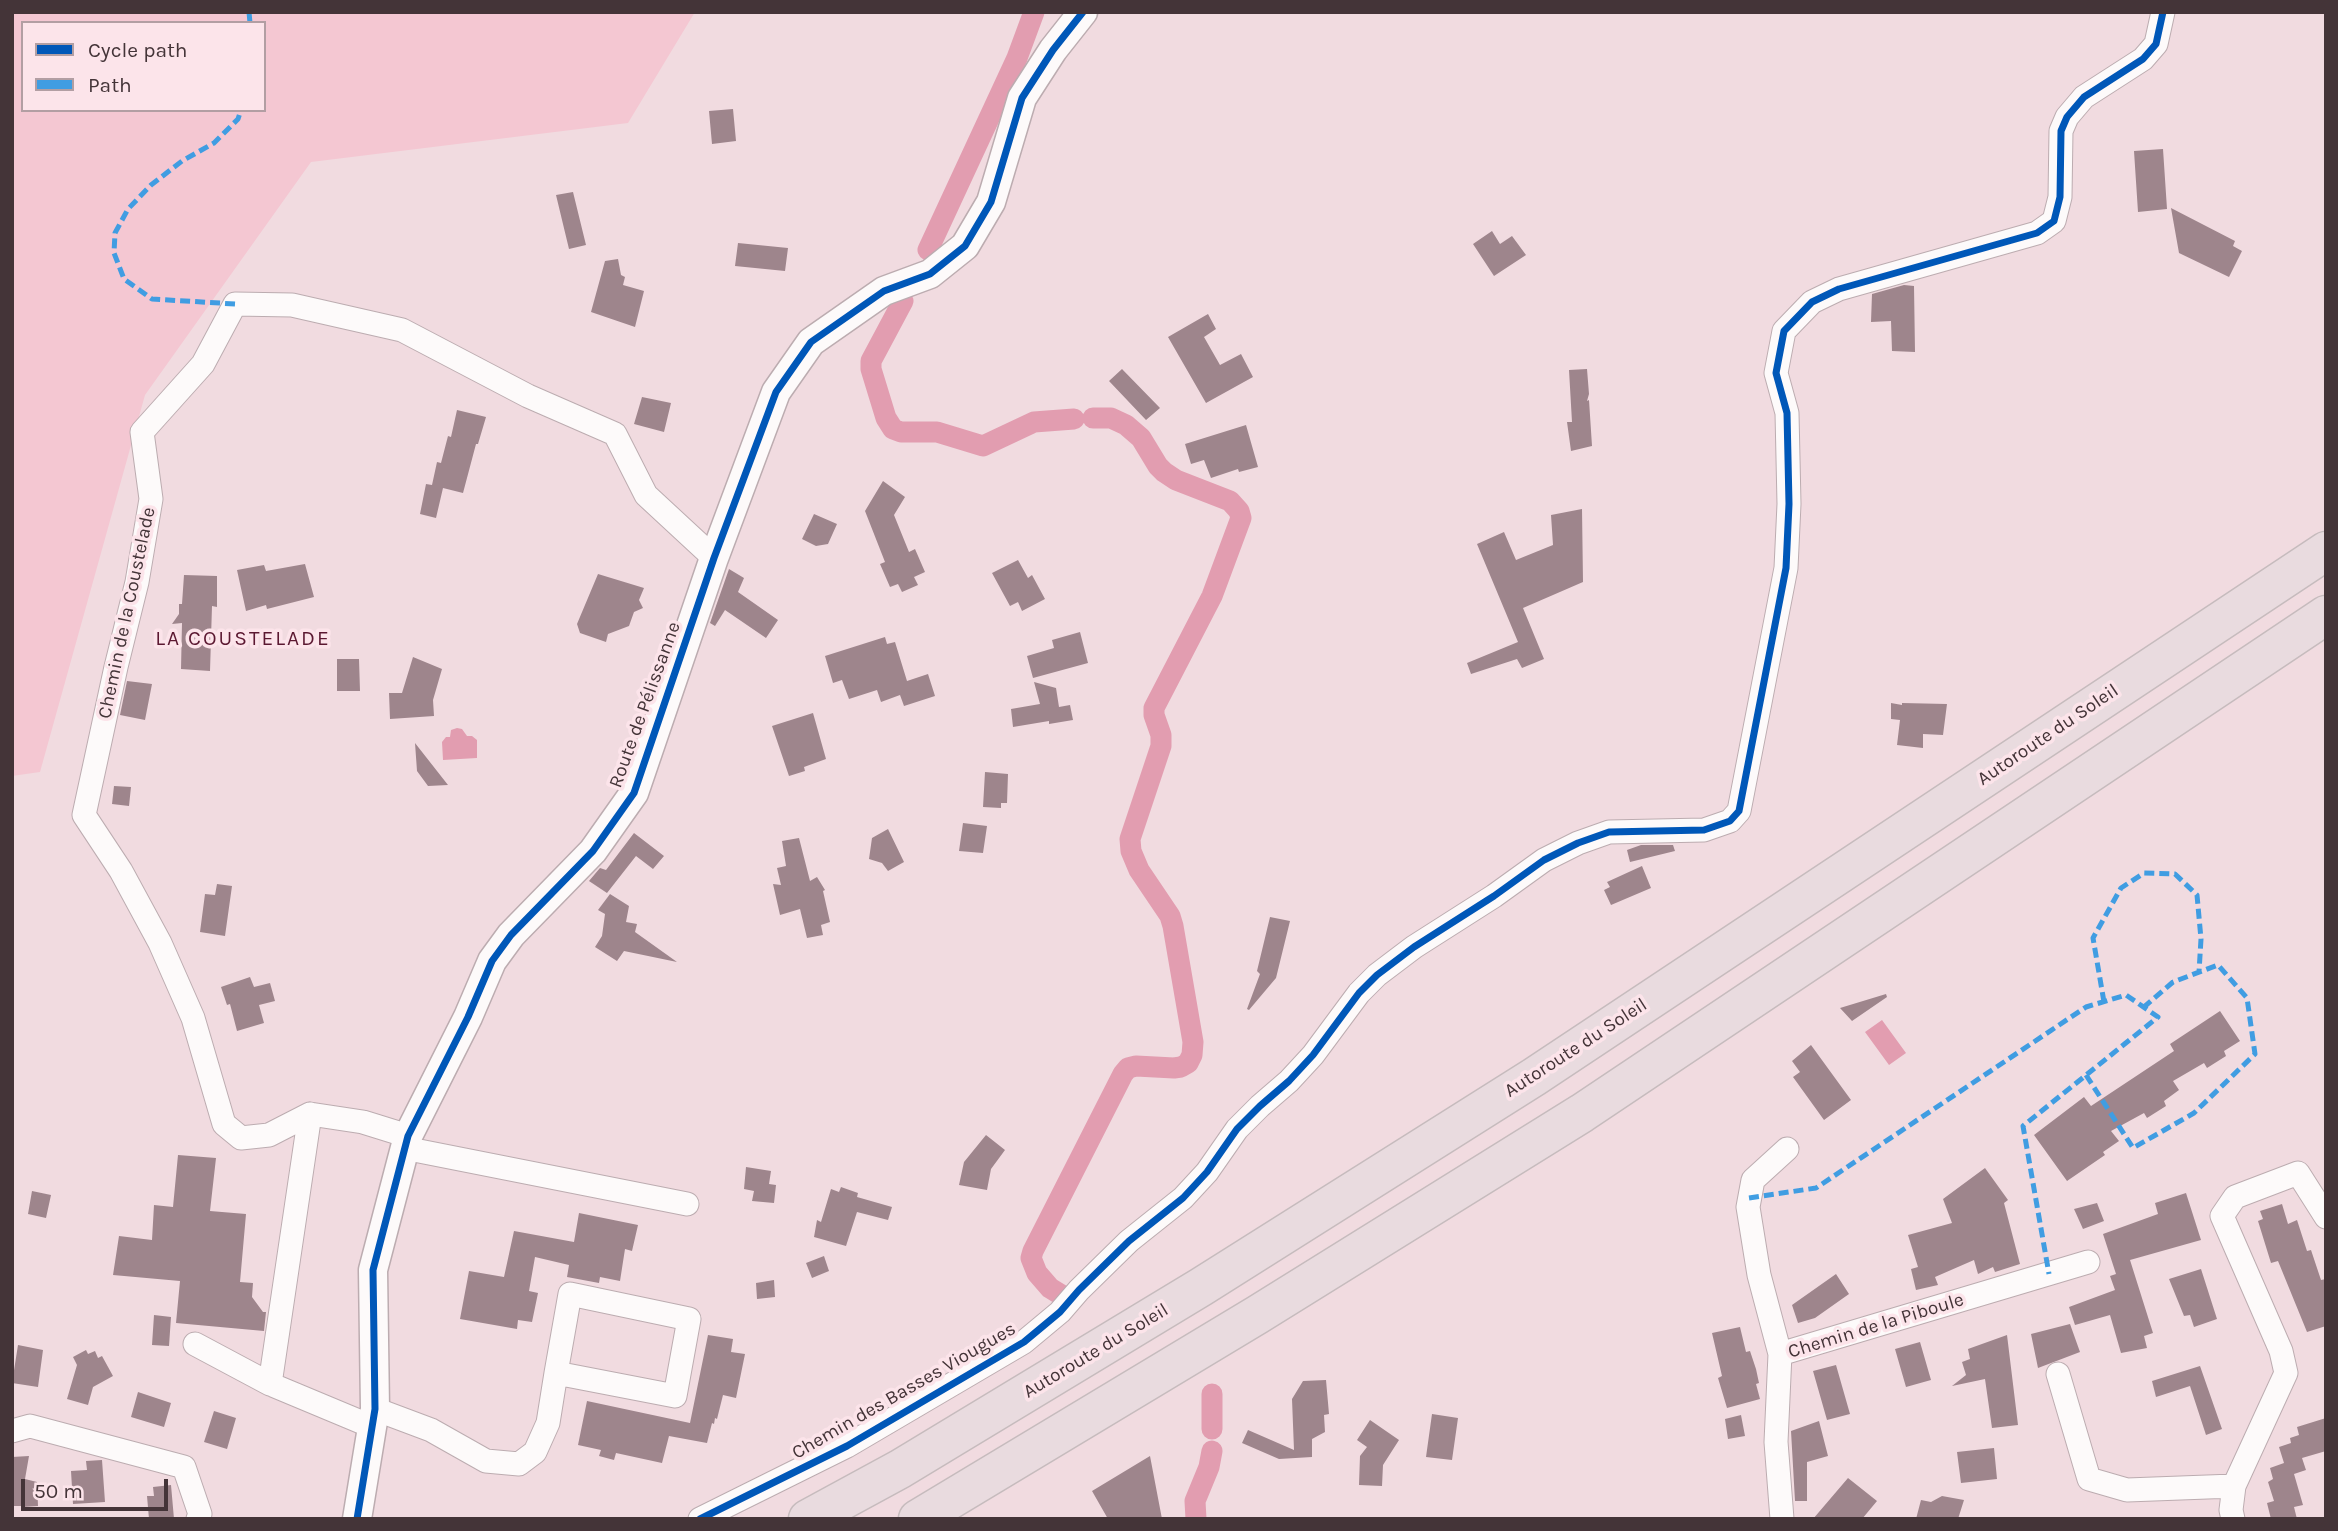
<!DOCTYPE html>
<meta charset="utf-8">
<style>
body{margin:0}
#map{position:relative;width:2338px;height:1531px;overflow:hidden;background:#f1dbe0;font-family:Karla,sans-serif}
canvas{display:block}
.frame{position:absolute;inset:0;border:14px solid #443438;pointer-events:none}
.legend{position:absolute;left:21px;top:21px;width:245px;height:91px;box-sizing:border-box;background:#fce4ea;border:2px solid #b29ea3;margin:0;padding:9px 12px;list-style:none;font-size:21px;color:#443438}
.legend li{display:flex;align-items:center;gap:14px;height:35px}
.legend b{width:35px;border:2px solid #b29ea3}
.scale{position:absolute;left:21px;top:1479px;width:147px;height:32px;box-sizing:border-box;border:4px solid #443438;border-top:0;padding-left:9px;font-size:21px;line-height:24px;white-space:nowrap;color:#443438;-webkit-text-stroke:5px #fce4ea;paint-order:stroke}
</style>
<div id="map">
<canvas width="2338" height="1531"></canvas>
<div class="frame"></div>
<ul class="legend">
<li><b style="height:9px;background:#0057b8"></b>Cycle path</li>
<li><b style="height:9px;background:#409de2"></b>Path</li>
</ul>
<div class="scale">50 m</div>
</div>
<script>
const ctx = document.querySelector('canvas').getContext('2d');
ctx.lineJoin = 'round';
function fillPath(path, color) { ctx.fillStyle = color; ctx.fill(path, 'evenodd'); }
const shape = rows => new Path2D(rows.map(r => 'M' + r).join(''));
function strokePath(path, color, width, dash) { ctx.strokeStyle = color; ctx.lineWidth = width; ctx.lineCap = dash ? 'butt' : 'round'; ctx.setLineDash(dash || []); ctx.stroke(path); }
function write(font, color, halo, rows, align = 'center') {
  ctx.font = font + ' Karla,sans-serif'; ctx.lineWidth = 7; ctx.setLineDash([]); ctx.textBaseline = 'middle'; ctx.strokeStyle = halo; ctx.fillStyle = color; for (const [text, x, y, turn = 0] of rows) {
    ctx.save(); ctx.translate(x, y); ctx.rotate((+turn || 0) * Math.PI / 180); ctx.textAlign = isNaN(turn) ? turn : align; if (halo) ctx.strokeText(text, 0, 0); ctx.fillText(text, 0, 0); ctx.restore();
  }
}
fillPath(shape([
 [12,12,695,12,628,123,311,162,145,395,40,772,12,776],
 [23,23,264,23,264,110,23,110]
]), '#f4c7d2');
fillPath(shape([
 [457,728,462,729,467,736,472,736,477,740,477,758,443,760,442,742,446,737,450,737,451,730],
 [1882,1020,1906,1053,1889,1065,1865,1032]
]), '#e29db0');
strokePath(shape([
 [928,250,1017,58,1034,12],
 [903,301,871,361,871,369,886,418,893,429,901,432,937,432,983,446,1034,422,1074,419],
 [1063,1296,1050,1288,1037,1273,1031,1258,1033,1251,1123,1074,1128,1068,1136,1066,1174,1068,1181,1067,1188,1063,1192,1055,1193,1042,1173,926,1170,916,1139,870,1131,851,1130,839,1161,746,1161,735,1154,715,1154,708,1212,596,1241,518,1239,511,1230,501,1176,480,1164,472,1158,466,1141,438,1126,425,1111,418,1093,418],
 [1212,1394,1212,1429],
 [1196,1519,1195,1501,1209,1467,1212,1451]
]), '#e29db0', 21);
fillPath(shape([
 [733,109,736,141,712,144,709,111],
 [2163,149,2167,209,2138,212,2134,151],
 [573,192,586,245,569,249,556,195],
 [2171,208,2235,241,2233,246,2242,251,2229,277,2179,253],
 [1492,231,1500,244,1512,236,1526,255,1494,276,1473,244],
 [738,243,788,248,785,271,735,266],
 [618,259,621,275,625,277,623,285,644,291,635,327,591,312,605,261],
 [1904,285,1914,286,1915,352,1892,351,1891,321,1871,322,1872,294],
 [1208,314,1216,329,1204,337,1220,365,1241,354,1253,377,1206,403,1168,337],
 [1122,369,1160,408,1146,420,1109,381],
 [1587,369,1589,394,1587,401,1589,400,1592,446,1571,451,1567,422,1572,422,1569,370],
 [642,397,671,403,664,432,634,424],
 [457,410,486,417,478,444,476,444,463,493,443,488,436,518,420,514,426,484,432,485,437,462,441,463,448,436,451,437],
 [1246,425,1258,467,1239,472,1238,469,1211,478,1204,460,1191,464,1185,444],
 [883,481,905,497,894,515,909,552,915,549,925,572,914,577,918,585,902,592,898,584,890,587,880,564,885,562,865,511],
 [1582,509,1583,582,1523,608,1544,659,1522,668,1517,659,1471,674,1467,663,1518,642,1477,544,1504,532,1516,560,1553,545,1551,515],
 [814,514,837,524,828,544,816,546,802,539],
 [1018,560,1028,578,1032,575,1045,599,1022,611,1018,602,1010,606,992,573],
 [305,564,314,597,267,609,266,605,246,611,237,570,264,565,266,571],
 [729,569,744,578,738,592,778,620,766,638,725,610,715,626,710,623],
 [598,574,644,588,639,600,643,608,634,612,629,626,608,634,606,642,580,633,577,624],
 [184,575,217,576,217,607,212,606,210,671,181,669,182,623,172,624,179,614,179,604,182,604],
 [1080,632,1088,663,1033,678,1027,656,1054,648,1052,640],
 [885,637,887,644,895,642,907,681,928,674,935,696,904,706,900,695,881,702,877,690,849,699,842,680,833,683,825,656],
 [413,657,442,669,433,700,434,716,390,719,389,693,402,693],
 [337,659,359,659,360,691,337,691],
 [127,681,152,684,145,720,120,715],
 [1034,682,1056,688,1059,707,1070,705,1073,720,1049,724,1049,721,1013,727,1011,709,1040,704],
 [1891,703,1902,705,1902,703,1947,704,1943,735,1923,734,1923,748,1897,745,1900,720,1891,719],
 [813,713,826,759,804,767,805,771,789,776,772,726],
 [415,743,448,785,428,786,417,771],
 [985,772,1008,774,1007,803,1001,803,1001,808,983,807],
 [114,786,131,787,129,806,112,804],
 [963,823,987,826,983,853,959,851],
 [888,829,904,862,888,871,882,863,869,859,872,838],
 [634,833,664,856,653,869,636,856,607,893,589,881,600,868,606,870],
 [799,838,810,881,817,877,825,890,823,891,830,922,821,925,823,935,807,938,800,909,780,915,773,884,781,885,777,868,786,866,782,841],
 [1641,845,1673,845,1675,851,1630,862,1627,850],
 [1642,866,1651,888,1611,905,1604,890,1610,887,1607,882],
 [217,884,232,886,225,936,200,932,205,894,215,895],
 [610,894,629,906,626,922,637,924,635,932,677,962,624,951,617,961,595,947,602,936,605,914,598,910],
 [1270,917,1290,921,1276,978,1249,1010,1247,1009,1260,974,1257,971],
 [250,977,254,987,270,983,275,1001,259,1005,264,1023,237,1031,230,1004,227,1005,221,987],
 [1886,994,1887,997,1852,1021,1840,1008],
 [2220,1011,2240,1041,2224,1051,2226,1056,2207,1068,2204,1063,2173,1081,2179,1090,2164,1101,2166,1106,2147,1118,2144,1113,2111,1131,2119,1141,2103,1152,2105,1155,2067,1181,2034,1135,2084,1097,2091,1106,2174,1051,2170,1044],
 [1811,1045,1851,1100,1824,1120,1793,1077,1800,1072,1792,1061],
 [986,1135,1005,1150,991,1169,987,1190,959,1185,964,1162],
 [178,1155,216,1158,210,1211,246,1214,240,1282,253,1283,252,1297,263,1312,266,1312,264,1331,176,1323,180,1281,113,1275,119,1236,152,1240,154,1205,173,1207],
 [746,1167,771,1171,769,1184,776,1185,774,1203,752,1201,754,1191,744,1189],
 [1985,1168,2008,1200,2004,1203,2020,1264,1995,1272,1993,1267,1978,1274,1974,1260,1935,1277,1938,1285,1916,1290,1911,1269,1918,1267,1908,1235,1952,1223,1943,1199],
 [841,1187,858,1193,857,1197,892,1207,888,1220,857,1212,846,1246,814,1237,817,1220,821,1222,831,1189,839,1192],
 [32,1191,51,1195,46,1218,28,1214],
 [2186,1193,2201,1240,2130,1260,2153,1333,2144,1336,2147,1348,2121,1353,2110,1315,2075,1325,2069,1307,2115,1290,2110,1276,2116,1274,2103,1234,2158,1214,2155,1203],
 [2097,1203,2104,1221,2083,1229,2074,1209],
 [2282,1204,2288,1224,2297,1220,2307,1251,2311,1250,2321,1280,2326,1279,2326,1326,2307,1332,2278,1261,2271,1263,2258,1221,2263,1219,2260,1211],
 [579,1213,638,1225,632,1251,625,1249,620,1281,600,1277,599,1283,567,1277,569,1265,535,1257,529,1291,538,1293,532,1322,518,1320,517,1329,460,1319,469,1271,504,1277,514,1231,574,1242],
 [824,1256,829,1271,812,1278,806,1263],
 [2201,1269,2217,1319,2194,1327,2190,1315,2184,1316,2169,1279],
 [1836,1274,1849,1294,1815,1318,1798,1323,1792,1305],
 [774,1280,775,1297,757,1299,756,1283],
 [154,1315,171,1317,169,1346,152,1345],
 [2070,1324,2080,1352,2038,1368,2031,1334],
 [1740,1327,1746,1352,1750,1351,1756,1369,1759,1383,1756,1384,1760,1399,1727,1408,1718,1378,1722,1376,1712,1333],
 [708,1335,733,1339,731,1352,745,1354,736,1398,723,1395,717,1419,715,1418,714,1424,712,1423,707,1443,669,1436,662,1463,616,1453,614,1460,599,1456,601,1450,578,1445,587,1401,690,1423],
 [2007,1335,2018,1425,1992,1428,1985,1379,1952,1386,1966,1375,1962,1362,1970,1359,1968,1349],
 [1920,1342,1931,1380,1906,1387,1895,1349],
 [18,1345,43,1350,38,1387,12,1383],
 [86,1350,88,1354,95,1351,98,1358,102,1356,113,1376,93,1387,88,1405,67,1399,77,1365,73,1357],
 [1836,1365,1850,1414,1827,1420,1813,1371],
 [2200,1366,2222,1429,2206,1435,2190,1386,2156,1397,2152,1381],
 [1326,1380,1329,1414,1324,1415,1325,1432,1312,1439,1312,1457,1279,1459,1242,1443,1248,1430,1294,1450,1292,1399,1303,1381],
 [138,1392,171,1403,164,1427,131,1417],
 [214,1411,236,1418,227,1449,204,1442],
 [1432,1414,1458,1418,1452,1460,1426,1457],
 [1741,1415,1745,1436,1728,1439,1725,1419],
 [2326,1418,2326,1451,2302,1458,2306,1470,2294,1474,2303,1505,2294,1507,2297,1519,2271,1519,2267,1503,2274,1501,2268,1482,2273,1479,2270,1468,2284,1463,2279,1447,2291,1443,2290,1438,2299,1435,2297,1427],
 [1370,1420,1399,1440,1383,1465,1382,1486,1359,1485,1360,1456,1367,1447,1357,1440],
 [1819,1421,1828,1456,1807,1462,1807,1501,1795,1501,1791,1431],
 [1994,1448,1997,1479,1961,1483,1957,1452],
 [29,1456,25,1479,37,1482,38,1506,22,1507,21,1504,21,1506,12,1506,12,1457],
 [1150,1456,1162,1519,1108,1519,1092,1491],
 [102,1460,105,1502,73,1504,71,1471,87,1470,86,1461],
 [1848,1478,1877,1501,1862,1519,1813,1519],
 [171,1485,174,1519,149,1519,147,1496,154,1496,153,1487],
 [1942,1496,1964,1500,1958,1519,1916,1519,1921,1500,1931,1502]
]), '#9e858c');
const minor = shape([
 [310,1114,270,1384,373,1427],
 [408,1136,363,1122,310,1114,269,1135,241,1138,224,1124,193,1018,160,943,121,871,84,815,116,667,137,582,151,499,142,432,203,364,235,304,292,305,402,330,528,396,615,434,646,495,714,558],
 [404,1148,687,1204],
 [195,1344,270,1384],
 [1780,1354,1759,1275,1748,1207,1753,1180,1787,1149],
 [2058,1374,2089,1479,2127,1490,2234,1486],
 [375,1409,431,1430,486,1461,519,1464,535,1452,548,1423,556,1373,570,1294,689,1319,675,1396,556,1373],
 [12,1431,30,1426,184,1467,200,1514,198,1519],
 [700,1519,847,1446,1024,1342,1060,1312,1079,1290,1129,1241,1183,1198,1207,1172,1237,1129,1260,1106,1289,1081,1313,1055,1359,993,1377,975,1414,947,1494,896,1544,860,1578,843,1609,832,1704,830,1730,821,1739,811,1786,568,1789,504,1787,413,1776,373,1784,331,1812,302,1839,289,2037,233,2054,221,2060,197,2061,131,2067,117,2084,97,2143,59,2156,44,2163,12],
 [1782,1519,1776,1442,1780,1354,2088,1262],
 [2233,1519,2231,1510,2234,1486,2286,1373,2281,1351,2222,1216,2235,1197,2298,1173,2326,1217]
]);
const tertiary = shape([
 [357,1519,375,1409,373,1270,408,1136,468,1017,492,961,511,935,593,851,634,793,714,558,776,392,811,342,884,291,930,274,965,246,991,202,1022,98,1053,50,1083,12]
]);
const motorway = shape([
 [808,1519,900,1469,1201,1287,1534,1077,2326,551],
 [918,1519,1257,1315,1582,1113,2326,615]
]);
strokePath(minor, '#bcacb0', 25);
strokePath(tertiary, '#bcacb0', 31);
strokePath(motorway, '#c6bbbd', 41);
strokePath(minor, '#fdfafa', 23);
strokePath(tertiary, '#fdfafa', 28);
strokePath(motorway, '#e9dbdf', 38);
strokePath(shape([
 [249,12,250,23],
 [235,304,152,299,124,279,114,253,115,233,128,209,151,185,182,161,214,143,238,119,241,110],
 [2104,1002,2093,938,2121,888,2144,873,2175,874,2197,895,2201,939,2199,972],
 [2086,1075,2133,1148,2194,1113,2255,1054,2247,998,2218,965,2173,982,2144,1007],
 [1749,1198,1816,1188,2086,1007,2126,995,2158,1017,2023,1126,2049,1274]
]), '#409de2', 5, [10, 5]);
strokePath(shape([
 [357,1519,375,1409,373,1270,408,1136,468,1017,492,961,511,935,593,851,634,793,714,558,776,392,811,342,884,291,930,274,965,246,991,202,1022,98,1053,50,1083,12],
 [700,1519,847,1446,1024,1342,1060,1312,1079,1290,1129,1241,1183,1198,1207,1172,1237,1129,1260,1106,1289,1081,1313,1055,1359,993,1377,975,1414,947,1494,896,1544,860,1578,843,1609,832,1704,830,1730,821,1739,811,1786,568,1789,504,1787,413,1776,373,1784,331,1812,302,1839,289,2037,233,2054,221,2060,197,2061,131,2067,117,2084,97,2143,59,2156,44,2163,12]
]), '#0057b8', 7);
write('19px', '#443438', '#fce4ea', [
 ["Chemin de la Coustelade",127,613,-78],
 ["Route de Pélissanne",645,705,-70],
 ["Autoroute du Soleil",2048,735,-34],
 ["Autoroute du Soleil",1576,1048,-33],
 ["Chemin de la Piboule",1876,1326,-17],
 ["Autoroute du Soleil",1096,1351,-31],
 ["Chemin des Basses Viougues",904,1391,-30]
]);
ctx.letterSpacing = '2px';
write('21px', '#5b1831', '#fce4ea', [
 ["LA COUSTELADE",243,639]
]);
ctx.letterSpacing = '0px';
</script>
